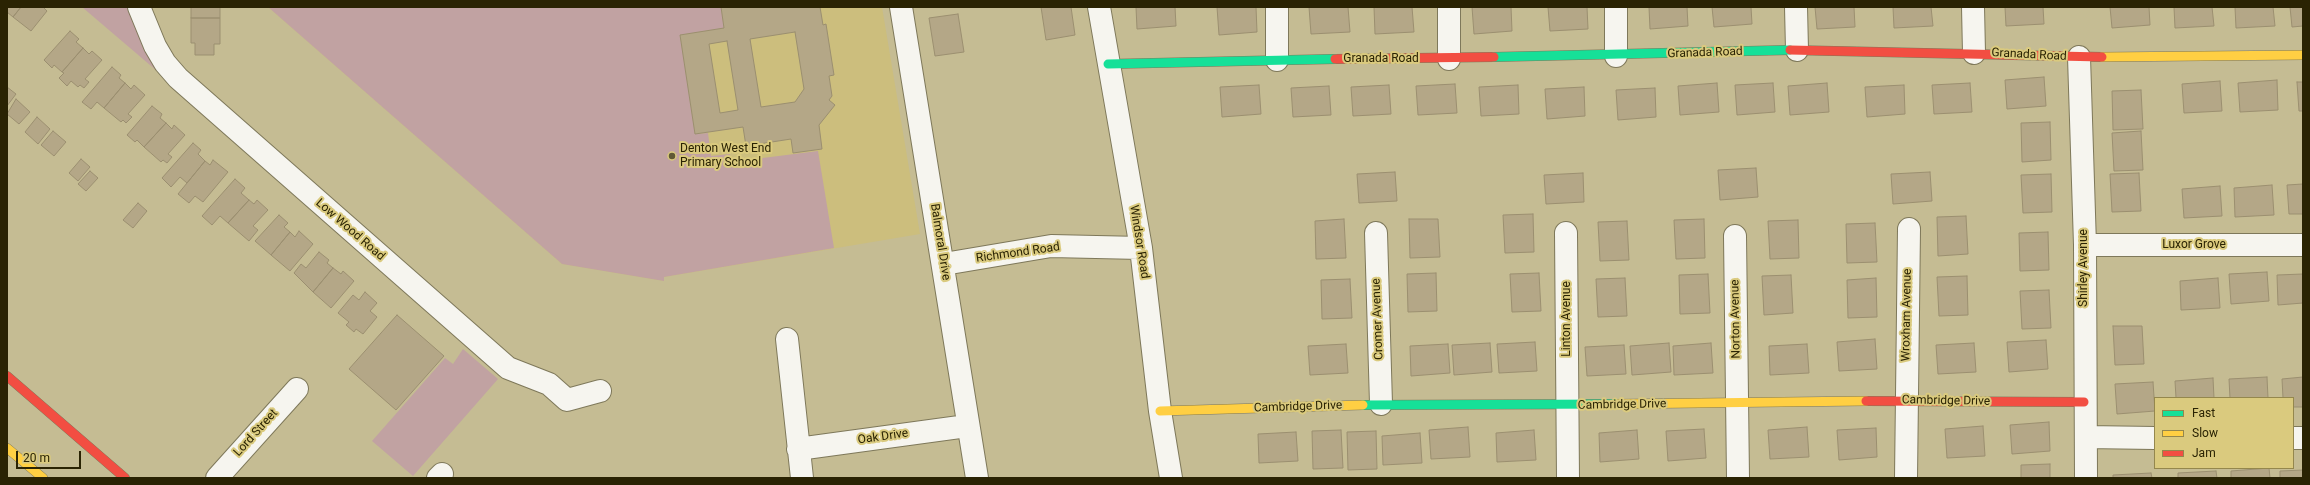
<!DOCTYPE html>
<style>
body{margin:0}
#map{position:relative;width:2310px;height:485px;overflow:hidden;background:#c5bc93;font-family:Roboto,sans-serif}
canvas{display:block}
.frame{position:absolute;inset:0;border:8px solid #2a2303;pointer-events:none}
.legend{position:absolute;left:2154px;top:397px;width:140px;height:72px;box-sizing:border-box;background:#daca7e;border:1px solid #94874d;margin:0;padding:5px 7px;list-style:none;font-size:12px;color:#2a2303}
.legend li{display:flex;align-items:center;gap:8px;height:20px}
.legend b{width:20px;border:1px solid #94874d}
.scale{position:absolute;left:16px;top:451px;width:65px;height:18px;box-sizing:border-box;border:2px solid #2a2303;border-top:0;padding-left:5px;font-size:12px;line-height:14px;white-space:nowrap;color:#2a2303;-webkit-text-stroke:3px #daca7e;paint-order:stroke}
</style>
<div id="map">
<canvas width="2310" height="485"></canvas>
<div class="frame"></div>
<ul class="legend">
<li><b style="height:5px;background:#16e098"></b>Fast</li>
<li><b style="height:5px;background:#ffcf43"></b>Slow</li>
<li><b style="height:5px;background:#f24e42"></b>Jam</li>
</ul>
<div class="scale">20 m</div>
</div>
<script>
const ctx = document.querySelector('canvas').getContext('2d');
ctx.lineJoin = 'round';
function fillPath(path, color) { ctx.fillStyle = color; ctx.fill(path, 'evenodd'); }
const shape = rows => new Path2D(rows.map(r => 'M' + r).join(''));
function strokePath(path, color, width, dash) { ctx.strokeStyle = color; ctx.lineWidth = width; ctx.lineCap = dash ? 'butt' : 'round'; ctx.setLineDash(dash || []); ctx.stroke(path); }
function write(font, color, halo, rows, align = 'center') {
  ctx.font = font + ' Roboto,sans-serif'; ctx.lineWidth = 4; ctx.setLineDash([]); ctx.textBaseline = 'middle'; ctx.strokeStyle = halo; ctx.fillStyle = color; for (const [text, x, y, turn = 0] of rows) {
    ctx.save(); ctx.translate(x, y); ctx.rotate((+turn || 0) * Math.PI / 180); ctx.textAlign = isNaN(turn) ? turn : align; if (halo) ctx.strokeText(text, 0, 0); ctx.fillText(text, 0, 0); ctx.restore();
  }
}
fillPath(shape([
 [268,7,882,7,920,234,664,277,664,281,562,264]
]), '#ccbe7d');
fillPath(shape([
 [82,7,131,7,157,71],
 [268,7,721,7,724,28,680,35,695,134,708,133,711,156,730,154,731,162,818,151,834,248,664,277,664,281,562,264],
 [463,349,498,379,413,476,372,441,445,358,453,364]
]), '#c1a2a2');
const building = shape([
 [7,7,21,7,13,17,7,12,7,7],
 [21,7,43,7,47,11,31,31,13,17,21,7],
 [191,7,220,7,220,18,191,18,191,7],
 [721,7,820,7,823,25,826,24,834,75,829,76,832,96,829,100,835,105,819,125,822,149,793,153,791,139,746,146,743,127,695,134,680,35,724,28,721,7],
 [795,32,804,89,795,102,761,107,750,39,795,32],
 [727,41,738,110,720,113,709,44,727,41],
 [1041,7,1071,7,1075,35,1046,40,1041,7],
 [1136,7,1175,7,1176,26,1137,29,1136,7],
 [1217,7,1256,7,1257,32,1219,35,1217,7],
 [1309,7,1348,7,1350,32,1311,34,1309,7],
 [1374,7,1412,7,1414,32,1375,34,1374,7],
 [1472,7,1511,7,1512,31,1474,34,1472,7],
 [1548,7,1587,7,1588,29,1550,31,1548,7],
 [1649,7,1687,7,1688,26,1650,29,1649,7],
 [1712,7,1751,7,1752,24,1714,27,1712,7],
 [1815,7,1854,7,1855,27,1817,29,1815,7],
 [1893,7,1931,7,1933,26,1894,28,1893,7],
 [2005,7,2043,7,2044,24,2006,26,2005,7],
 [2110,7,2149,7,2150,25,2112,28,2110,7],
 [2174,7,2212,7,2214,26,2175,28,2174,7],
 [2235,7,2273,7,2275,26,2236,28,2235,7],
 [2290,7,2303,7,2303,26,2292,27,2290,7],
 [958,14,964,52,935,56,929,18,958,14],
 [191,18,220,18,220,44,214,44,214,55,195,55,195,43,191,43,191,18],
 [70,31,79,39,76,42,83,48,62,72,54,65,52,68,44,60,70,31],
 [83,48,89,54,92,51,102,60,85,79,89,82,84,88,80,85,78,87,71,81,67,86,59,78,64,73,62,72,83,48],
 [112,67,121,75,119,78,125,83,104,108,97,102,91,109,82,102,112,67],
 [2044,77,2046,106,2007,109,2005,80,2044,77],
 [2277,80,2278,110,2240,112,2238,83,2277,80],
 [2220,81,2222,111,2184,113,2182,84,2220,81],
 [2297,82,2303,82,2303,111,2299,111,2297,82],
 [125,83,131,89,134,85,145,95,128,114,132,117,126,123,123,120,121,122,104,108,125,83],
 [1717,83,1719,112,1680,115,1678,86,1717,83],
 [1773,83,1775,112,1737,115,1735,85,1773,83],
 [1827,83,1829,112,1790,115,1788,86,1827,83],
 [1970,83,1972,112,1934,114,1932,85,1970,83],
 [1455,84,1457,113,1418,115,1416,86,1455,84],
 [1259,85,1261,114,1222,117,1220,87,1259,85],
 [1389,85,1391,114,1353,116,1351,87,1389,85],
 [1518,85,1519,114,1481,116,1479,87,1518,85],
 [1904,85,1905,114,1867,117,1865,87,1904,85],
 [1329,86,1331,115,1293,117,1291,88,1329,86],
 [7,87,16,94,7,106,7,87],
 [1584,87,1585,116,1547,119,1545,89,1584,87],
 [1655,88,1656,117,1618,120,1616,90,1655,88],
 [2141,90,2143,129,2113,130,2112,91,2141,90],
 [16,99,30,112,19,124,7,114,16,99],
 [152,106,162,114,160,118,166,123,144,147,137,140,135,142,127,135,152,106],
 [37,117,50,129,38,144,25,132,37,117],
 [2050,122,2051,160,2022,162,2021,123,2050,122],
 [166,123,172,129,174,125,185,135,168,154,172,157,167,163,163,160,161,162,144,147,166,123],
 [53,131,66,142,54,156,41,145,53,131],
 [2141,131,2143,170,2114,171,2112,133,2141,131],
 [193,143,201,150,198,154,205,161,187,183,180,177,171,187,162,178,193,143],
 [81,159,90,167,78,181,69,173,81,159],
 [213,160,228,172,203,202,195,196,189,203,178,194,205,161,210,165,213,160],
 [1756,168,1758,197,1720,200,1718,170,1756,168],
 [90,171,98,178,86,191,78,184,90,171],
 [1395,172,1397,201,1359,203,1357,174,1395,172],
 [1930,172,1932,201,1893,204,1891,174,1930,172],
 [1583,173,1584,202,1546,204,1544,175,1583,173],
 [2139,173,2141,211,2112,212,2110,174,2139,173],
 [2051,174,2052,212,2023,213,2021,175,2051,174],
 [235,179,245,188,241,193,249,200,228,223,220,216,212,225,202,216,235,179],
 [2303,184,2303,214,2289,214,2287,185,2303,184],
 [2272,185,2274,215,2235,217,2234,188,2272,185],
 [2220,186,2222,216,2184,218,2182,189,2220,186],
 [249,200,254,204,257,200,268,210,253,226,258,230,249,241,228,223,249,200],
 [138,203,147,211,133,228,123,220,138,203],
 [1533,214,1534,252,1505,253,1503,215,1533,214],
 [279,215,288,223,284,227,290,232,271,255,255,241,279,215],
 [1966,216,1968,254,1938,256,1937,217,1966,216],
 [1344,219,1346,258,1316,259,1315,221,1344,219],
 [1409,219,1438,219,1440,257,1410,258,1409,219],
 [1704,219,1705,258,1676,259,1674,220,1704,219],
 [1798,220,1799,258,1770,259,1768,221,1798,220],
 [1627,221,1629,260,1600,261,1598,222,1627,221],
 [1875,223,1877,262,1847,263,1846,224,1875,223],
 [299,231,313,244,290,271,271,255,290,232,295,237,299,231],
 [2048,232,2049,270,2020,271,2019,233,2048,232],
 [319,252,329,260,327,263,333,268,313,292,294,273,301,264,306,268,319,252],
 [333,268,341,274,343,271,354,281,331,308,313,292,333,268],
 [2267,272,2269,301,2231,304,2229,274,2267,272],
 [1436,273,1437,311,1408,312,1407,274,1436,273],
 [1539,273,1541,311,1512,312,1510,274,1539,273],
 [1708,274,1710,313,1680,314,1679,275,1708,274],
 [2303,274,2303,303,2278,305,2277,275,2303,274],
 [1791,275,1793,313,1764,315,1762,276,1791,275],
 [1967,276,1968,315,1939,316,1937,277,1967,276],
 [1625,278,1627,316,1598,317,1596,279,1625,278],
 [1876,278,1877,317,1848,318,1847,280,1876,278],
 [2218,278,2220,308,2181,310,2180,281,2218,278],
 [1350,279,1352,318,1322,319,1321,280,1350,279],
 [2049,290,2051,328,2022,329,2020,291,2049,290],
 [365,292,377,303,370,311,377,317,363,334,356,329,354,332,346,325,349,322,338,313,353,295,359,300,365,292],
 [397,315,444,356,396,410,349,369,397,315],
 [2113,326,2142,326,2144,364,2115,365,2113,326],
 [1875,339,1877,369,1839,371,1837,342,1875,339],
 [2046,340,2048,369,2009,372,2007,342,2046,340],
 [1535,342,1537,371,1499,373,1497,344,1535,342],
 [1490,343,1492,372,1454,375,1452,345,1490,343],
 [1669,343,1671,372,1632,375,1630,346,1669,343],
 [1711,343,1713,373,1674,375,1673,346,1711,343],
 [1974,343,1976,372,1938,374,1936,345,1974,343],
 [1346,344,1348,373,1310,375,1308,346,1346,344],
 [1448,344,1450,373,1411,376,1410,346,1448,344],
 [1807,344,1809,373,1770,375,1769,346,1807,344],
 [1624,345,1626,374,1587,376,1585,347,1624,345],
 [2267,377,2268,398,2230,398,2229,379,2267,377],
 [2303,377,2303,407,2293,407,2293,398,2283,398,2282,379,2303,377],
 [2213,378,2214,398,2176,398,2175,381,2213,378],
 [2153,382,2155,411,2117,414,2115,384,2153,382],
 [2049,422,2050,451,2012,454,2010,425,2049,422],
 [1983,426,1985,456,1947,458,1945,429,1983,426],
 [1468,427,1470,457,1431,459,1429,430,1468,427],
 [1807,427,1809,457,1770,459,1768,430,1807,427],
 [1876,428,1877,457,1839,460,1837,430,1876,428],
 [1704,429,1706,458,1668,461,1666,431,1704,429],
 [1341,430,1343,468,1313,469,1312,431,1341,430],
 [1534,430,1536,460,1497,462,1496,433,1534,430],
 [1637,430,1639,459,1600,462,1599,433,1637,430],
 [1376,431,1377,469,1348,470,1347,432,1376,431],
 [1296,432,1298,461,1259,463,1258,434,1296,432],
 [1420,433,1422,463,1383,465,1382,436,1420,433],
 [2050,464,2050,478,2021,478,2021,465,2050,464],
 [2269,468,2270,478,2231,478,2231,471,2269,468],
 [2303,470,2303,478,2280,478,2280,471,2303,470],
 [2216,471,2217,478,2178,478,2178,473,2216,471],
 [2151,473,2152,478,2113,478,2113,475,2151,473]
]);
fillPath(building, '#b4a787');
strokePath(building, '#9b8f70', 1);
const street = shape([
 [139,7,155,46,165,63,178,78,508,368,549,384,567,400,600,391],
 [901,7,977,478],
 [1099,7,1141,248,1160,411,1171,478],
 [1277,7,1277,60],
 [1449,7,1449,59],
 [1616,7,1616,56],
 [1796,7,1797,50],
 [1973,7,1974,53],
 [2079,57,2085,245,2086,478],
 [1376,233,1381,404],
 [1566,233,1568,478],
 [1735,236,1738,478],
 [2085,245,2303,245],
 [944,264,1051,246,1141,248],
 [787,339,802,478],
 [2086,437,2155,438],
 [2293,438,2303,438],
 [798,449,967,426],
 [217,478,297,389],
 [438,478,442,474],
 [1906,478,1909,229]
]);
const fast = shape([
 [1494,57,1790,50],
 [1108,64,1335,59],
 [1363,405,1616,404]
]);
const slow = shape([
 [2102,57,2303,55],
 [1616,404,1866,401],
 [1160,411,1363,405],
 [7,448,43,478]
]);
const jam = shape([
 [1790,50,2102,57],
 [1335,59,1494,57],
 [7,376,125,478],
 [1866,401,2084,402]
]);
strokePath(street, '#7e785a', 24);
strokePath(fast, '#7e785a', 10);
strokePath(slow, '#7e785a', 10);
strokePath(jam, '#7e785a', 10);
strokePath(street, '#f6f5ef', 22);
strokePath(fast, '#16e098', 9);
strokePath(slow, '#ffcf43', 9);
strokePath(jam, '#f24e42', 9);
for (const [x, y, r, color] of [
 [672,156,4,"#605935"]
]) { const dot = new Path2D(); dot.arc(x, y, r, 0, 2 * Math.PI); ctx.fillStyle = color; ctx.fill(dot); strokePath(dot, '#daca7e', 1.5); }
write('12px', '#2a2303', '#daca7e', [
 ["Granada Road",1705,53,-2],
 ["Granada Road",2029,55,3],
 ["Granada Road",1381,59],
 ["Low Wood Road",350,230,41],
 ["Balmoral Drive",940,242,81],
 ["Windsor Road",1139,242,81],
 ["Luxor Grove",2194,245],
 ["Richmond Road",1018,253,-8],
 ["Shirley Avenue",2084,268,-90],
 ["Wroxham Avenue",1907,315,-89],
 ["Cromer Avenue",1378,319,-92],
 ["Linton Avenue",1567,319,-90],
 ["Norton Avenue",1736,319,-91],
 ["Cambridge Drive",1946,401,1],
 ["Cambridge Drive",1622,405,-1],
 ["Cambridge Drive",1298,407,-2],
 ["Lord Street",256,433,-48],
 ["Oak Drive",883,437,-8]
]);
write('12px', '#2a2303', '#daca7e', [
 ["Denton West End",680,149],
 ["Primary School",680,163]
], 'left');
</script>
